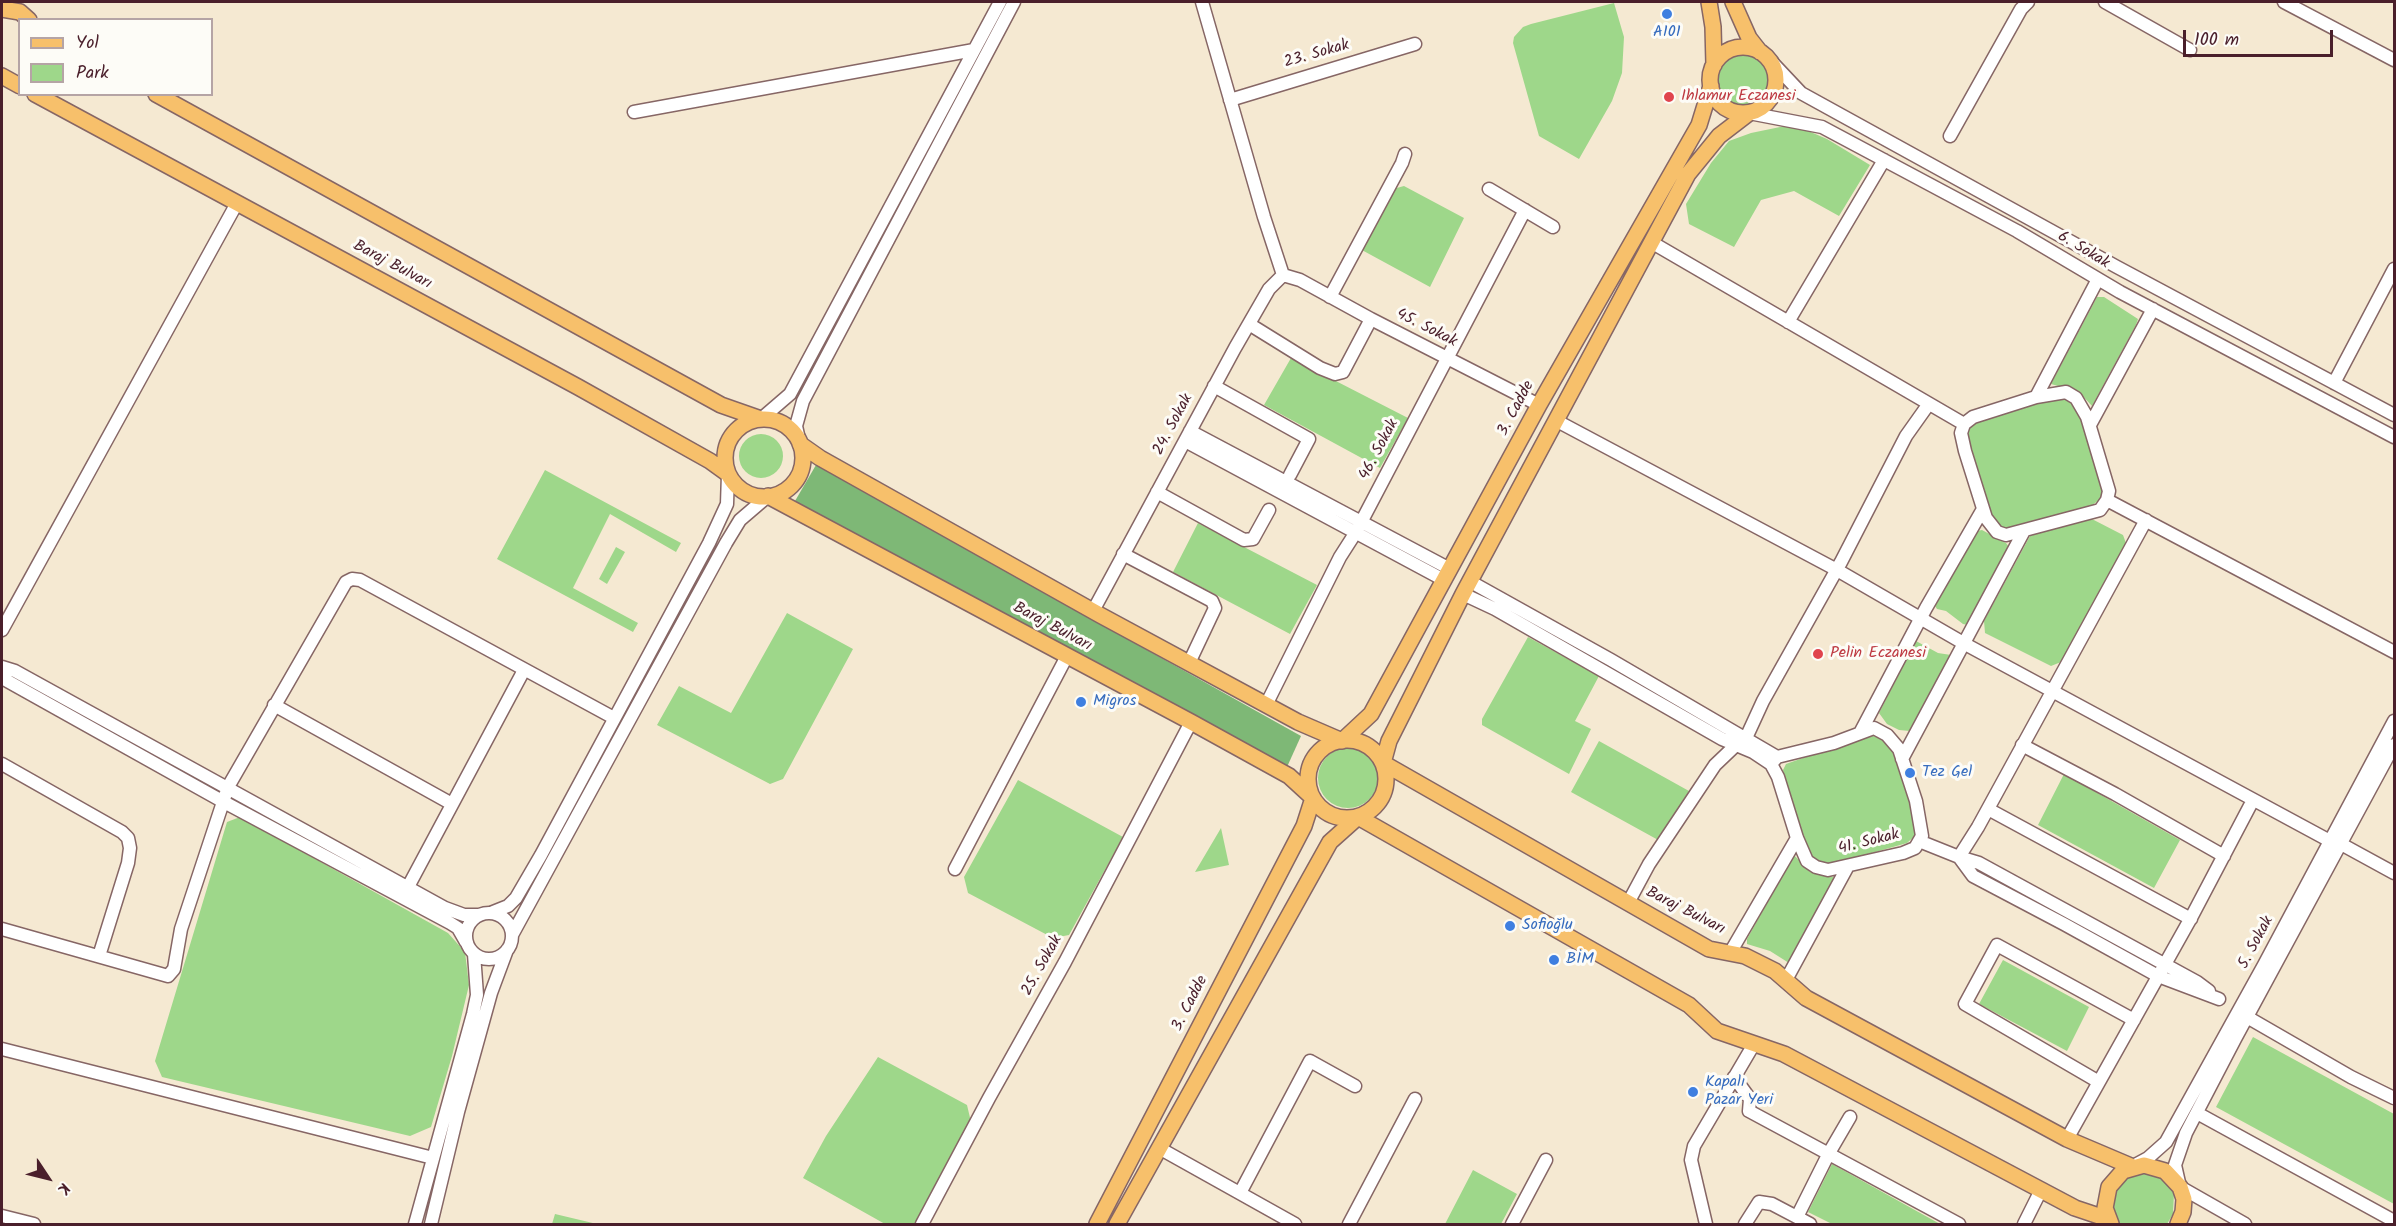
<!DOCTYPE html>
<meta charset="utf-8">
<style>
body{margin:0}
#map{position:relative;width:2396px;height:1226px;overflow:hidden;background:#f5e9d2;font-family:Kalam,sans-serif}
canvas{display:block}
.frame{position:absolute;inset:0;border:3px solid #4a1f2b;pointer-events:none}
.legend{position:absolute;left:18px;top:18px;width:195px;height:78px;box-sizing:border-box;background:#fdfcf7;border:2px solid #b5a4a5;margin:0;padding:8px 10px;list-style:none;font-size:18px;color:#4a1f2b}
.legend li{display:flex;align-items:center;gap:12px;height:30px}
.legend b{width:30px;border:2px solid #b5a4a5}
.north{position:absolute;left:18px;top:1148px;width:60px;height:60px;-webkit-text-stroke:4px #fdfcf7;paint-order:stroke;rotate:125deg;font-size:16px;font-weight:700;line-height:24px;text-align:center;color:#4a1f2b}
.north::after{content:'';display:block;margin:auto;width:21px;height:27px;background:#4a1f2b;clip-path:polygon(50% 0,100% 100%,50% 72%,0 100%)}
.scale{position:absolute;left:2183px;top:30px;width:150px;height:27px;box-sizing:border-box;border:3px solid #4a1f2b;border-top:0;padding-left:8px;font-size:18px;line-height:21px;white-space:nowrap;color:#4a1f2b;-webkit-text-stroke:4px #fdfcf7;paint-order:stroke}
</style>
<div id="map">
<canvas width="2396" height="1226"></canvas>
<div class="frame"></div>
<ul class="legend">
<li><b style="height:8px;background:#f7c06b"></b>Yol</li>
<li><b style="height:16px;background:#9ed78a"></b>Park</li>
</ul>
<div class="north">K</div>
<div class="scale">100 m</div>
</div>
<script>
const ctx = document.querySelector('canvas').getContext('2d');
ctx.lineJoin = 'round';
function fillPath(path, color) { ctx.fillStyle = color; ctx.fill(path, 'evenodd'); }
const shape = rows => new Path2D(rows.map(r => 'M' + r).join(''));
function strokePath(path, color, width, dash) { ctx.strokeStyle = color; ctx.lineWidth = width; ctx.lineCap = dash ? 'butt' : 'round'; ctx.setLineDash(dash || []); ctx.stroke(path); }
function write(font, color, halo, rows, align = 'center') {
  ctx.font = font + ' Kalam,sans-serif'; ctx.lineWidth = 6; ctx.setLineDash([]); ctx.textBaseline = 'middle'; ctx.strokeStyle = halo; ctx.fillStyle = color; for (const [text, x, y, turn = 0] of rows) {
    ctx.save(); ctx.translate(x, y); ctx.rotate((+turn || 0) * Math.PI / 180); ctx.textAlign = isNaN(turn) ? turn : align; if (halo) ctx.strokeText(text, 0, 0); ctx.fillText(text, 0, 0); ctx.restore();
  }
}
fillPath(shape([
 [1614,3,1624,37,1622,73,1612,101,1579,159,1539,136,1513,43,1514,37,1523,27,1531,24],
 '1718 81a26 26 0 1 1 52 0a26 26 0 1 1-52 0Z',
 [1785,126,1806,130,1827,139,1870,165,1839,216,1794,191,1761,200,1734,247,1689,224,1686,204,1711,163,1729,141,1751,133],
 [1404,186,1464,218,1430,287,1360,249,1393,189],
 [2097,297,2104,297,2138,319,2136,325,2092,406,2079,392,2051,384],
 [1291,358,1408,418,1380,468,1264,405],
 [2059,397,2068,397,2076,404,2102,487,2103,497,2091,506,2006,529,1997,527,1992,520,1968,442,1965,430,1967,426],
 '739 456a22 22 0 1 1 44 0a22 22 0 1 1-44 0Z',
 [545,470,681,543,676,552,610,514,573,588,638,623,633,632,497,559],
 [2090,518,2123,535,2127,546,2061,662,2051,666,1985,633,1984,621,2030,536],
 [1198,523,1317,585,1290,634,1173,572],
 [1982,530,2006,543,2009,547,1968,625,1963,624,1946,611,1937,609,1935,606,1977,531],
 [616,547,625,552,607,584,599,579],
 [787,613,853,649,783,779,770,784,657,725,679,686,731,713],
 [1528,637,1599,676,1575,721,1591,729,1569,774,1482,725,1482,719],
 [1916,641,1938,653,1951,655,1910,731,1899,730,1887,724,1879,713],
 [1873,736,1881,738,1893,747,1916,820,1916,835,1907,843,1826,866,1815,860,1808,853,1785,783,1783,770,1786,764,1803,758],
 [1599,741,1689,791,1660,841,1571,792],
 '1318 778a30 30 0 1 1 60 0a30 30 0 1 1-60 0Z',
 [2064,774,2180,840,2154,888,2038,825],
 [1018,780,1123,837,1069,935,1053,938,968,893,964,877],
 [240,817,448,933,465,952,469,985,452,1056,431,1127,410,1136,162,1077,155,1061,227,822],
 [1221,828,1229,865,1195,872],
 [1794,855,1810,872,1833,877,1835,881,1789,963,1770,951,1747,944,1747,939],
 [2003,960,2089,1007,2067,1051,1979,1004],
 [2253,1037,2394,1114,2394,1204,2216,1107],
 [878,1057,967,1105,971,1122,915,1224,885,1224,803,1178,826,1136],
 [1832,1164,1940,1224,1832,1224,1808,1212],
 [1473,1170,1517,1194,1501,1224,1445,1224],
 [2142,1171,2161,1177,2169,1184,2174,1193,2173,1214,2167,1224,2119,1224,2114,1218,2111,1207,2112,1197,2123,1179],
 [555,1214,597,1224,552,1224]
]), '#9ed78a');
fillPath(shape([
 [816,465,1301,736,1287,767,795,501]
]), '#7eb876');
const minor = shape([
 [1202,2,1264,217,1283,275],
 [2105,2,2190,50],
 [2284,2,2394,60],
 [1769,59,1801,93,2117,267,2394,415],
 [1230,100,1415,44],
 [634,112,974,50],
 [1749,113,1822,127,2017,231,2120,292,2394,437],
 [1950,136,2021,9,2028,2],
 [1489,189,1553,227],
 [1651,242,1964,424],
 [1330,297,1402,163,1405,154],
 [1788,322,1884,160],
 [1249,324,1320,368,1335,374,1343,372,1371,319],
 [2334,383,2394,269],
 [1214,386,1309,439,1290,475],
 [2066,392,2076,398,2087,417,2109,491,2107,500,2100,510,2006,535,1997,532,1986,518,1965,451,1961,433,1964,424,1973,417,2036,397,2066,392],
 [2036,397,2098,279],
 [761,419,790,394,1000,2],
 [1557,421,1837,570,1965,644,2330,841],
 [2090,425,2153,309],
 [1190,431,1450,569],
 [1185,441,1444,580],
 [800,444,796,426,803,401,1014,2],
 [1157,492,1244,540,1253,539,1269,510],
 [2107,500,2394,652],
 [1123,554,1212,601,1215,608,1189,663],
 [1471,582,1611,660,1777,757],
 [1463,594,1495,609,1722,739,1753,752,1771,764,1778,777,1797,838,1807,861,1816,867,1828,870,1903,853,1915,848,1922,836,1916,801,1899,749,1887,735,1874,728,1834,743,1777,757,1771,764],
 [1093,611,1235,348,1269,289,1283,275,1300,280,1371,319,1539,405],
 [2,630,237,203],
 [2,667,15,671,445,908,464,915,477,915],
 [2,678,222,801,450,923,458,928,466,942],
 [274,705,452,804],
 [1266,705,1340,557,1356,532,1525,210],
 [1860,733,1926,608,1983,509],
 [2022,745,2115,794,2224,856],
 [1902,759,2024,531],
 [2,764,122,832,128,838,130,848,128,863,99,956],
 [1988,809,2191,919],
 [1919,841,1959,857,1978,827,2146,520],
 [2341,844,2394,873],
 [1959,857,1973,876,2064,924,2158,976,2219,999],
 [1959,857,1979,863,2197,982,2209,991],
 [955,869,1067,656],
 [408,887,524,670],
 [1628,903,1649,864,1715,765,1736,745,1746,738,1763,701,1841,562,1906,436,1928,405],
 [493,912,508,906,516,898,541,855,709,543,727,504,728,474],
 '466 936a23 23 0 1 1 46 0a23 23 0 1 1-46 0Z',
 [2,929,168,976,174,969,181,929,228,787,346,582,352,579,360,580,614,718],
 [512,935,726,543,740,520,768,496],
 [1730,953,1797,838],
 [1786,980,1848,866],
 [2247,1017,2351,1077,2394,1098],
 [2,1049,433,1158],
 [1734,1077,1750,1099,1749,1111,1959,1224],
 [2099,1082,1965,1004,1997,945,2134,1020],
 [2197,1113,2394,1221],
 [2067,1139,2192,916,2253,800],
 [1159,1148,1295,1224],
 [2135,1165,2148,1158,2166,1142,2264,965,2394,721],
 [1240,1193,1310,1061,1355,1086],
 [2,1216,34,1224],
 [1797,1217,1829,1153,1850,1117],
 [415,1224,473,1014,477,995,474,954],
 [431,1224,458,1112,491,993,507,950],
 [922,1224,989,1098,1065,962,1191,722],
 [1349,1224,1415,1099],
 [1512,1224,1546,1160],
 [1706,1224,1691,1160,1694,1146,1754,1044],
 [1745,1224,1759,1202,1772,1204,1810,1224],
 [2024,1224,2041,1190],
 [2245,1224,2180,1187,2175,1165,2186,1133,2235,1039,2394,745]
]);
const major = shape([
 [1709,2,1713,27,1714,65],
 [1733,2,1749,38,1760,52],
 [2,9,20,12,29,20],
 '1710 80a33 33 0 1 1 66 0a33 33 0 1 1-66 0Z',
 [2,76,20,86],
 [35,94,578,387,710,461,728,474],
 [156,94,721,405,761,419],
 [1749,113,1719,136,1688,174,1463,594,1389,741,1383,763,1709,949,1745,956,1775,971,1806,998,2067,1139,2133,1167],
 '725 458a39 39 0 1 1 78 0a39 39 0 1 1-78 0Z',
 [800,444,820,458,1100,615,1298,722,1342,741,1371,714,1539,405,1699,125,1711,86],
 [768,496,1191,722,1289,776,1313,798,1304,826,1097,1224],
 '1308 779a39 39 0 1 1 78 0a39 39 0 1 1-78 0Z',
 [1117,1224,1330,842,1358,817,1689,1005,1717,1031,1784,1054,2075,1208,2108,1219],
 [2111,1224,2105,1208,2109,1187,2123,1171,2144,1165,2165,1171,2180,1187,2184,1199,2183,1212,2178,1224]
]);
strokePath(minor, '#866665', 15);
strokePath(major, '#866665', 18);
strokePath(minor, '#fff', 12);
strokePath(major, '#f7c06b', 15);
for (const [x, y, r, color] of [
 [1667,14,6,"#3f7fe0"],
 [1669,97,6,"#e0444e"],
 [1818,654,6,"#e0444e"],
 [1081,702,6,"#3f7fe0"],
 [1910,773,6,"#3f7fe0"],
 [1510,926,6,"#3f7fe0"],
 [1554,960,6,"#3f7fe0"],
 [1693,1092,6,"#3f7fe0"]
]) { const dot = new Path2D(); dot.arc(x, y, r, 0, 2 * Math.PI); ctx.fillStyle = color; ctx.fill(dot); strokePath(dot, '#fdfcf7', 2); }
write('16px', '#366cbe', '#fdfcf7', [
 ["A101",1667,33,"center"],
 ["Migros",1093,702],
 ["Tez Gel",1922,773],
 ["Sofioğlu",1522,926],
 ["BİM",1566,960],
 ["Kapalı",1705,1083],
 ["Pazar Yeri",1705,1101]
], 'left');
write('16px', '#4a1f2b', '#fdfcf7', [
 ["23. Sokak",1317,55,-16],
 ["6. Sokak",2083,251,31],
 ["Baraj Bulvarı",392,266,28],
 ["45. Sokak",1426,329,27],
 ["3. Cadde",1517,409,-62],
 ["24. Sokak",1174,425,-62],
 ["46. Sokak",1380,450,-62],
 ["Baraj Bulvarı",1052,628,28],
 ["41. Sokak",1869,843,-14],
 ["Baraj Bulvarı",1685,912,27],
 ["5. Sokak",2257,943,-62],
 ["25. Sokak",1043,966,-61],
 ["3. Cadde",1191,1004,-63]
]);
write('16px', '#be3a42', '#fdfcf7', [
 ["Ihlamur Eczanesi",1681,97],
 ["Pelin Eczanesi",1830,654]
], 'left');
</script>
